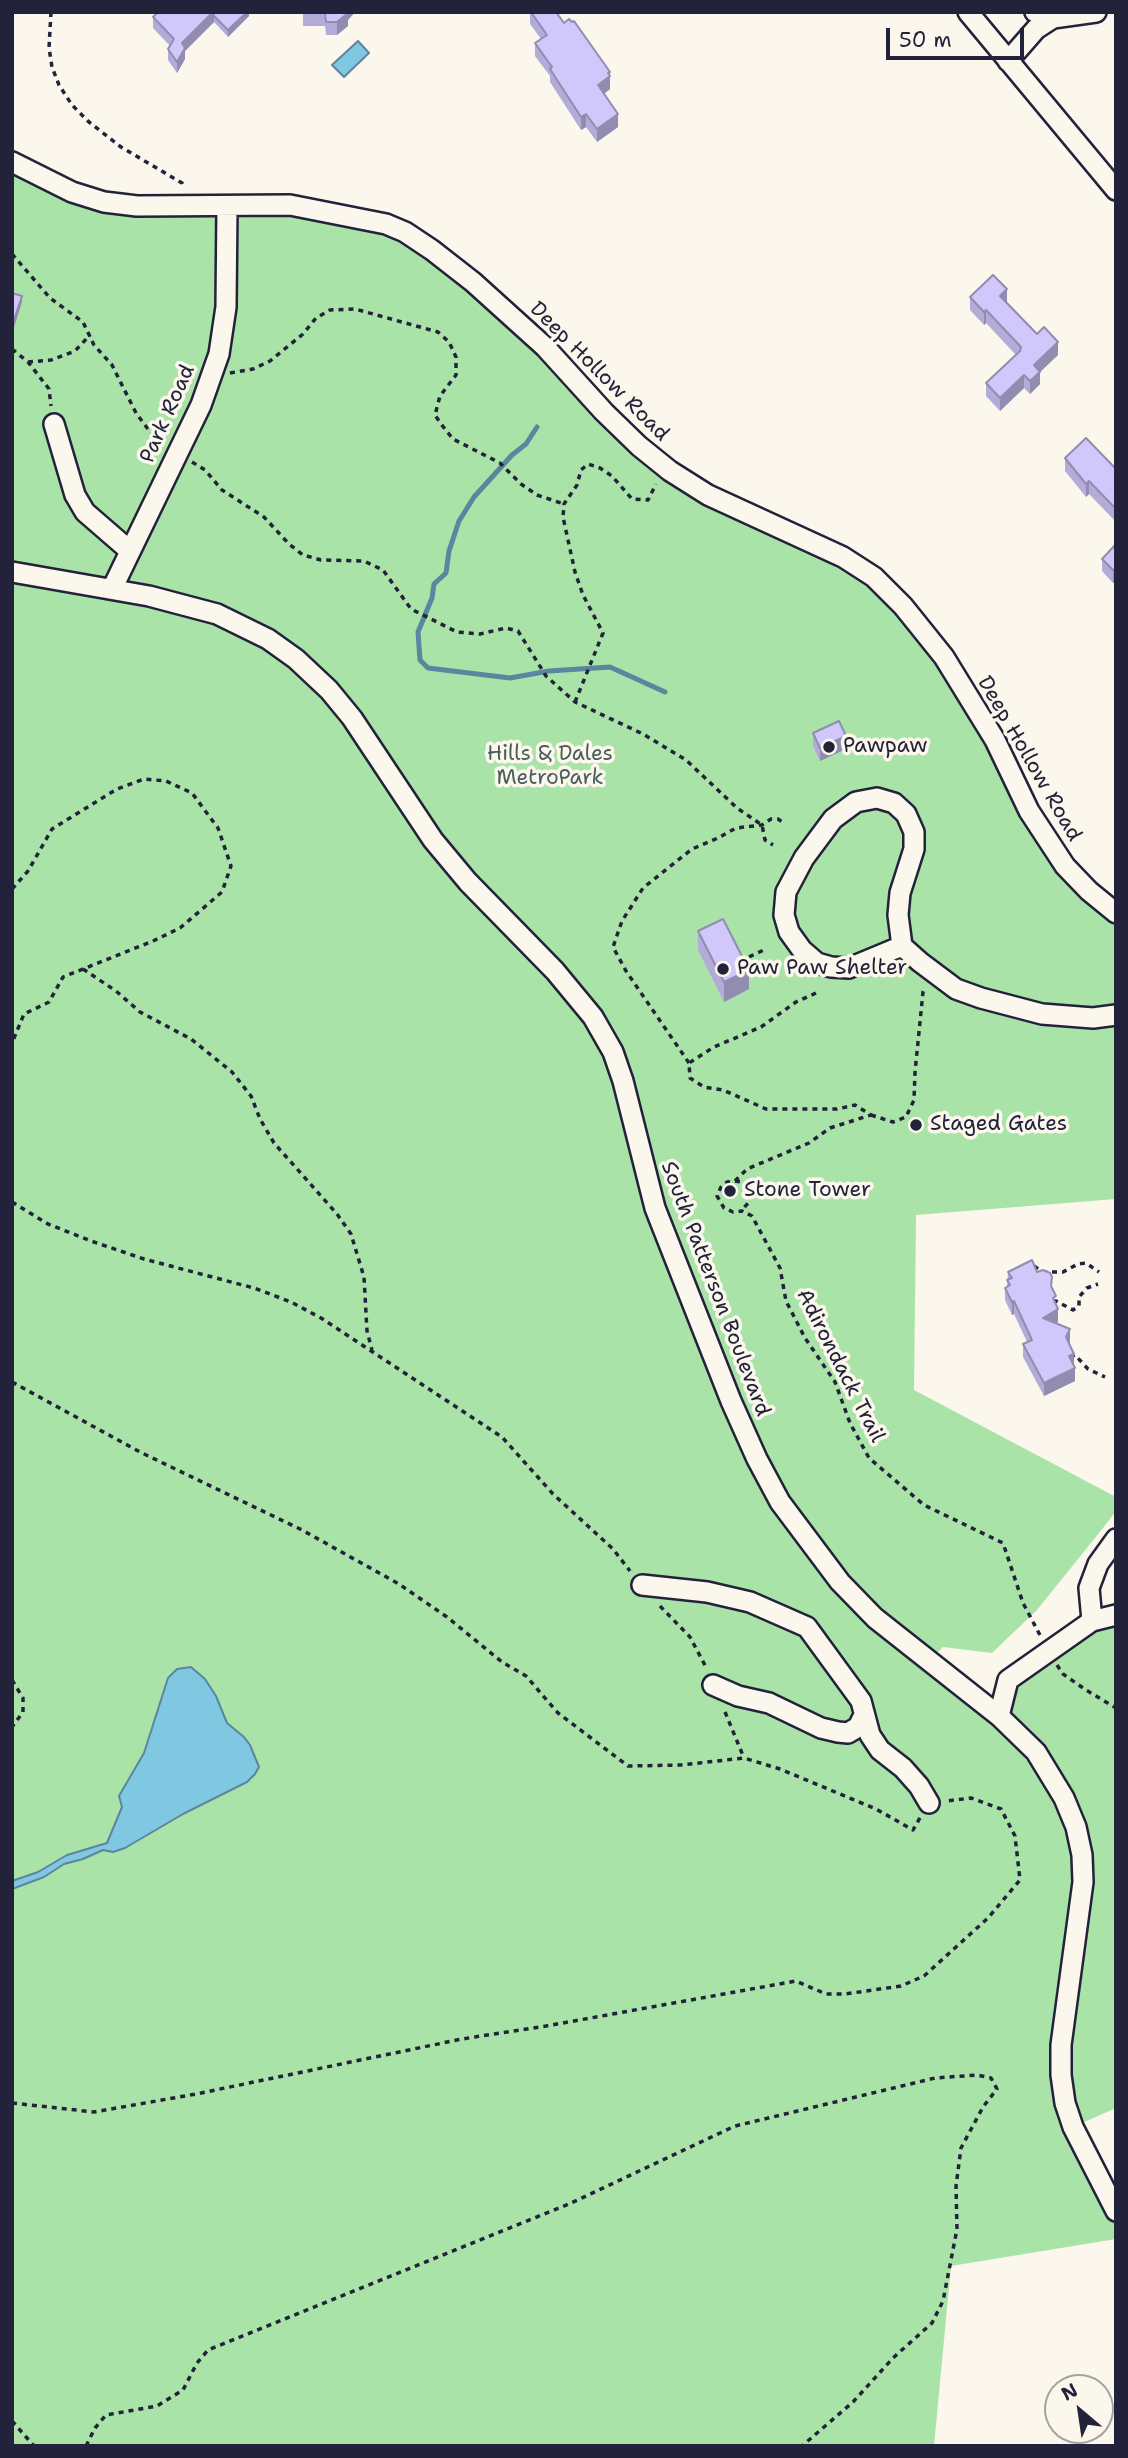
<!DOCTYPE html>
<style>
body{margin:0}
#map{position:relative;width:1128px;height:2458px;overflow:hidden;background:#fbf7ec;font-family:"Shantell Sans",sans-serif}
canvas{display:block}
.frame{position:absolute;inset:0;border:14px solid #22223b;pointer-events:none}
.north{position:absolute;left:1044px;top:2374px;width:70px;height:70px;box-sizing:border-box;background:#fbf7ec;border:2px solid #a4a2a5;border-radius:50%;rotate:331deg;font-size:19px;font-weight:700;line-height:28px;text-align:center;color:#22223b}
.north::after{content:'';display:block;margin:auto;width:24px;height:32px;background:#22223b;clip-path:polygon(50% 0,100% 100%,50% 72%,0 100%)}
.scale{position:absolute;left:886px;top:28px;width:138px;height:32px;box-sizing:border-box;border:4px solid #22223b;border-top:0;padding-left:9px;font-size:21px;line-height:24px;white-space:nowrap;color:#22223b;-webkit-text-stroke:5px #fbf7ec;paint-order:stroke}
</style>
<div id="map">
<canvas width="1128" height="2458"></canvas>
<div class="frame"></div>
<div class="north">N</div>
<div class="scale">50 m</div>
</div>
<script>
const ctx = document.querySelector('canvas').getContext('2d');
ctx.lineJoin = 'round';
function fillPath(path, color) { ctx.fillStyle = color; ctx.fill(path, 'evenodd'); }
const shape = rows => new Path2D(rows.map(r => 'M' + r).join(''));
function strokePath(path, color, width, dash) { ctx.strokeStyle = color; ctx.lineWidth = width; ctx.lineCap = dash ? 'butt' : 'round'; ctx.setLineDash(dash || []); ctx.stroke(path); }
function write(font, color, halo, rows, align = 'center') {
  ctx.font = font + ' "Shantell Sans",sans-serif'; ctx.lineWidth = 7; ctx.setLineDash([]); ctx.textBaseline = 'middle'; ctx.strokeStyle = halo; ctx.fillStyle = color; for (const [text, x, y, turn = 0] of rows) {
    ctx.save(); ctx.translate(x, y); ctx.rotate((+turn || 0) * Math.PI / 180); ctx.textAlign = isNaN(turn) ? turn : align; if (halo) ctx.strokeText(text, 0, 0); ctx.fillText(text, 0, 0); ctx.restore();
  }
}
fillPath(shape([
 [12,162,72,192,250,207,405,232,639,446,804,538,903,606,1029,811,1116,913,1116,1199,916,1215,914,1390,1116,1497,1116,1511,1103,1528,1037,1610,992,1653,943,1647,928,1662,998,1716,1008,1680,1116,1615,1116,2108,1073,2127,1116,2211,1116,2239,951,2266,934,2446,12,2446]
]), '#aae3a8');
const water = shape([
 [358,41,369,53,344,77,332,65,358,41],
 [191,1667,205,1679,216,1696,227,1723,244,1737,250,1745,259,1767,255,1774,247,1782,183,1814,125,1848,113,1852,103,1850,83,1859,64,1864,44,1877,12,1889,12,1881,38,1872,67,1855,107,1843,122,1807,119,1796,144,1753,168,1678,177,1669,191,1667]
]);
fillPath(water, '#80c8e1');
strokePath(water, '#5a869f', 2);
strokePath(shape([
 [537,427,526,444,512,455,474,497,459,521,449,551,446,573,434,584,432,598,418,632,420,660,428,668,510,678,549,671,610,667,665,692]
]), '#5a869f', 5);
const minor = shape([
 [968,12,1116,190],
 [1035,12,1053,18,1096,12],
 [1008,61,1036,29,1053,18],
 [12,162,72,192,104,202,137,206,290,205,386,224,405,232,432,250,473,282,545,347,604,412,639,446,670,471,708,495,843,557,874,577,903,606,944,657,995,740,1029,811,1065,866,1089,891,1116,913],
 [54,424,75,495,85,512,130,551],
 [12,572,149,596,217,614,268,639,296,659,329,690,352,718,433,840,468,882,555,971,593,1017,613,1052,623,1081,655,1208,731,1401,757,1459,780,1502,840,1582,875,1618,999,1716,1036,1752,1064,1798,1076,1827,1082,1855,1083,1882,1061,2045,1061,2075,1065,2103,1073,2127,1116,2211],
 [112,589,201,405,219,354,226,307,227,206],
 [902,946,849,968,831,967,817,963,802,950,789,932,784,915,786,892,804,858,833,819,856,802,877,798,894,803,906,814,914,832,914,849,900,893,898,915,902,946,920,962,956,989,981,998,1042,1014,1093,1018,1116,1015],
 [642,1585,707,1592,750,1602,807,1627,861,1701,870,1735,880,1750,903,1768,919,1786,929,1803],
 [1092,1621,1089,1588,1098,1564,1116,1539],
 [713,1685,738,1696,769,1703,821,1728,838,1732,848,1733,858,1727,864,1715],
 [999,1716,1008,1680,1092,1621,1116,1615]
]);
strokePath(minor, '#22223b', 24);
strokePath(shape([
 [51,12,49,48,52,67,59,85,72,105,89,122,121,147,182,183,184,188],
 [12,254,50,298,83,322,94,345,112,365,136,413,156,440,161,444],
 [12,349,28,362,49,389,51,406],
 [28,362,51,360,75,351,90,335],
 [230,373,253,369,270,361,303,334,316,318,330,310,355,309,438,332,449,342,456,357,456,375,440,396,435,415,441,424,453,439,500,463,521,484,537,495,564,504],
 [192,462,205,470,222,490,264,517,289,544,303,555,321,560,364,561,383,570,411,609,457,632,480,634,506,628,518,631,546,676,575,702,643,734,686,760,737,808,762,825,765,840,773,845],
 [575,702,603,633,583,595,575,572,563,517,564,504,577,485,581,470,588,464,600,468,612,476,632,499,648,500,656,484],
 [12,889,28,871,52,829,117,789,144,779,166,781,192,793,218,828,231,866,222,892,180,928,153,941,63,977,49,1002,24,1014,12,1043],
 [740,961,766,949],
 [83,969,116,991,140,1012,191,1039,232,1072,251,1096,260,1119,274,1143,337,1214,351,1234,364,1277,367,1331,372,1350],
 [816,993,796,1002,761,1027,714,1047,689,1063,690,1078,704,1087,723,1090,766,1109,837,1109,855,1105,871,1115,830,1128,809,1143,747,1169,735,1181,727,1182,721,1187,717,1196,724,1208,733,1212,742,1211,752,1216,780,1268,786,1301,805,1338,835,1382,850,1423,869,1458,924,1505,1003,1543,1023,1603,1041,1637],
 [689,1063,626,971,613,947,622,921,643,888,692,849,718,838,736,828,762,825,771,819,778,819,785,824],
 [871,1115,893,1122,906,1117,914,1100,915,1072,923,992,925,988],
 [735,1181,741,1182,748,1193,749,1202,742,1210],
 [12,1202,48,1224,91,1241,144,1259,254,1288,291,1302,321,1318,502,1437,553,1494,613,1549,630,1571],
 [1034,1266,1042,1272,1063,1272,1078,1264,1086,1263,1099,1272],
 [1053,1302,1056,1301,1073,1310,1079,1306,1079,1297,1087,1288,1098,1284],
 [1070,1357,1075,1355,1088,1369,1105,1377],
 [12,1382,140,1452,302,1530,399,1584,447,1617,502,1662,526,1676,558,1713,628,1766,681,1765,744,1758,780,1769,876,1809,913,1830,921,1816],
 [660,1606,690,1637,707,1669],
 [1057,1665,1063,1674,1086,1690,1116,1708],
 [12,1680,23,1698,23,1712,12,1727],
 [725,1712,744,1758],
 [12,2103,94,2112,196,2094,462,2039,546,2026,796,1981,826,1994,845,1994,901,1986,924,1976,988,1918,1020,1880,1015,1836,1001,1809,971,1798,946,1801],
 [12,2421,34,2446],
 [86,2446,95,2428,106,2415,157,2406,183,2390,197,2363,208,2350,569,2204,735,2126,935,2078,977,2075,991,2078,997,2089,983,2107,961,2148,956,2186,957,2229,943,2301,932,2323,893,2358,853,2402,802,2446]
]), '#22223b', 3.5, [5, 5]);
strokePath(minor, '#fbf7ec', 19);
fillPath(shape([
 [249,12,249,16,228,37,214,22,185,51,185,59,177,73,168,60,168,49,170,46,153,28,153,17],
 [303,12,355,12,348,20,348,26,337,35,326,35,325,26,303,26],
 [530,12,556,12,564,23,610,72,610,89,604,94,618,127,597,142,586,127,581,130,550,82,550,76,535,56,535,43,541,39,530,24],
 [970,297,1007,302,1058,355,1040,372,1040,384,1030,394,1024,388,1000,411,986,396,986,383,1016,355,986,323,984,325,970,310],
 [1065,458,1116,469,1116,522,1089,494,1086,497,1065,471],
 [1116,544,1113,583,1102,571,1102,559],
 [813,733,846,749,820,761,813,746],
 [698,931,749,989,724,1002,698,950],
 [1008,1272,1037,1272,1052,1288,1058,1322,1056,1323,1070,1342,1069,1344,1074,1366,1075,1381,1044,1396,1023,1357,1023,1344,1027,1342,1014,1314,1012,1315,1005,1300,1005,1288,1007,1286]
]), '#b3acd8');
fillPath(shape([
 [214,12,214,22,185,51,185,59,177,73,177,62,182,43],
 [247,12,249,12,249,16,228,37,228,30],
 [347,12,355,12,348,20,348,26,337,35,337,22],
 [610,72,610,89,598,98,598,85],
 [586,114,586,127,581,130,581,117],
 [618,114,618,127,597,142,597,129],
 [1007,289,1007,302,1000,308,1000,296],
 [22,296,22,302,14,327,14,320],
 [986,310,986,323,984,325,984,312],
 [1058,342,1058,355,1040,372,1040,384,1030,394,1030,381,1034,365],
 [1024,375,1024,388,1000,411,1000,398],
 [1089,481,1089,494,1086,497,1086,484],
 [1116,568,1116,580,1113,583,1113,570],
 [846,736,846,749,820,761,820,748],
 [749,970,749,989,724,1002,724,982],
 [1014,1301,1014,1314,1012,1315,1012,1302],
 [1058,1309,1058,1322,1043,1331,1043,1318],
 [1070,1329,1070,1342,1066,1350,1066,1337],
 [1074,1354,1074,1367,1069,1356],
 [1075,1368,1075,1381,1044,1396,1044,1383]
]), '#928cb0');
const building = shape([
 [158,12,213,12,182,43,185,48,177,62,168,49,174,39,153,17,158,12],
 [214,12,247,12,228,30,214,16,214,12],
 [303,12,348,12,348,13,337,22,326,22,325,13,303,13,303,12],
 [531,12,556,12,564,23,569,19,572,22,574,21,610,72,608,73,610,76,598,85,618,114,597,129,586,114,581,117,550,69,552,67,535,43,547,35,531,12],
 [993,275,1007,289,1000,296,1037,334,1044,327,1058,342,1034,365,1040,372,1030,381,1024,375,1000,398,986,383,1020,351,1021,347,986,310,984,312,970,297,993,275],
 [12,293,22,296,14,320,12,320,12,293],
 [1086,438,1116,469,1116,509,1089,481,1086,484,1065,458,1086,438],
 [1116,544,1116,568,1113,570,1102,559,1116,544],
 [839,721,846,736,820,748,813,733,839,721],
 [723,919,749,970,724,982,698,931,723,919],
 [1032,1260,1037,1272,1043,1270,1050,1273,1052,1277,1051,1286,1056,1296,1053,1298,1058,1309,1043,1318,1070,1329,1066,1337,1074,1354,1069,1356,1075,1368,1044,1383,1023,1344,1032,1340,1014,1301,1012,1302,1005,1288,1010,1285,1007,1280,1012,1278,1008,1272,1032,1260]
]);
fillPath(building, '#d0c8fb');
strokePath(building, '#928cb0', 2);
for (const [x, y, r, color] of [
 [829,747,7,"#22223b"],
 [723,969,7,"#22223b"],
 [916,1125,7,"#22223b"],
 [730,1191,7,"#22223b"]
]) { const dot = new Path2D(); dot.arc(x, y, r, 0, 2 * Math.PI); ctx.fillStyle = color; ctx.fill(dot); strokePath(dot, '#fbf7ec', 2.5); }
write('21px', '#22223b', '#fbf7ec', [
 ["Deep Hollow Road",599,372,45],
 ["Park Road",168,414,-66],
 ["Deep Hollow Road",1029,759,60],
 ["South Patterson Boulevard",715,1289,69],
 ["Adirondack Trail",840,1366,63]
]);
write('21px', '#22223b', '#fbf7ec', [
 ["Pawpaw",843,747],
 ["Paw Paw Shelter",737,969],
 ["Staged Gates",930,1125],
 ["Stone Tower",744,1191]
], 'left');
write('21px', '#4b5c5c', '#fbf7ec', [
 ["Hills & Dales",550,755],
 ["MetroPark",550,779]
]);
</script>
